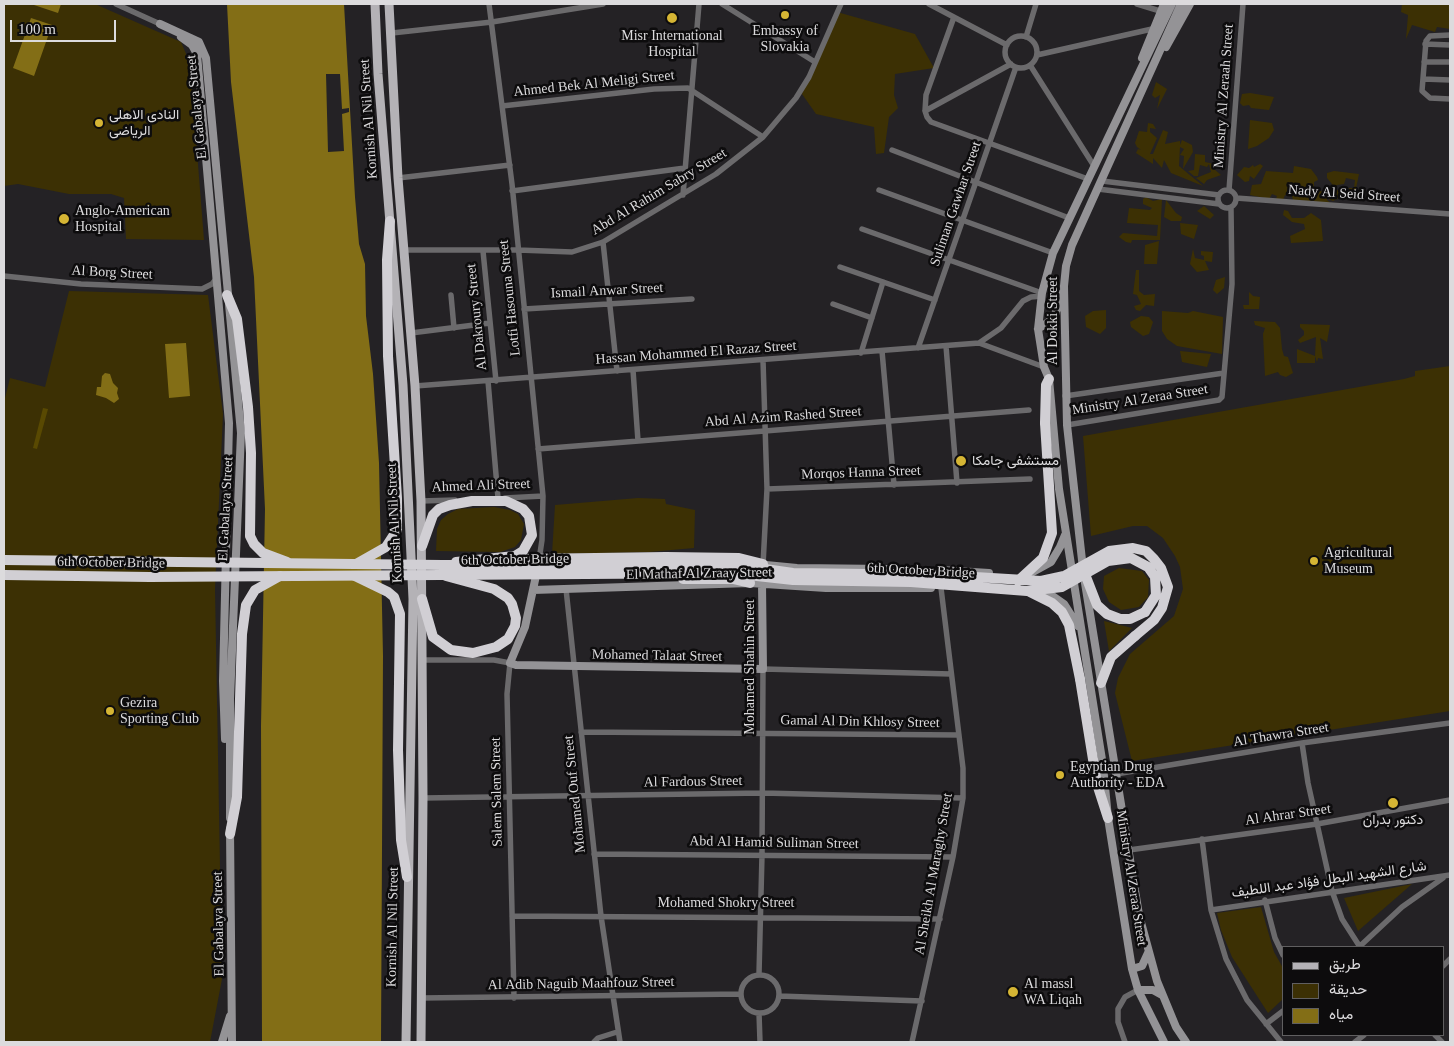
<!DOCTYPE html>
<meta charset="utf-8">
<style>
body{margin:0}
#map{position:relative;width:1454px;height:1046px;overflow:hidden;background:#242225;font-family:"Times New Roman",Vazirmatn,serif}
canvas{display:block}
.frame{position:absolute;inset:0;border:5px solid #dcdbdd;pointer-events:none}
.legend{position:absolute;left:1282px;top:946px;width:162px;height:90px;box-sizing:border-box;background:#0d0c0d;border:1px solid #605f60;margin:0;padding:6px 9px;list-style:none;font-size:15px;color:#dcdbdd}
.legend li{display:flex;align-items:center;gap:10px;height:25px}
.legend b{width:25px;border:1px solid #605f60}
.scale{position:absolute;left:10px;top:20px;width:106px;height:22px;box-sizing:border-box;border:2px solid #dcdbdd;border-top:0;padding-left:6px;font-size:15px;line-height:18px;white-space:nowrap;color:#dcdbdd;-webkit-text-stroke:4px #0d0c0d;paint-order:stroke}
</style>
<div id="map">
<canvas width="1454" height="1046"></canvas>
<div class="frame"></div>
<ul class="legend">
<li><b style="height:6px;background:#b4b2b6"></b>طريق</li>
<li><b style="height:14px;background:#3c3004"></b>حديقة</li>
<li><b style="height:14px;background:#836e16"></b>مياه</li>
</ul>
<div class="scale">100 m</div>
</div>
<script>
const ctx = document.querySelector('canvas').getContext('2d');
ctx.lineJoin = 'round';
function fillPath(path, color) { ctx.fillStyle = color; ctx.fill(path, 'evenodd'); }
const shape = rows => new Path2D(rows.map(r => 'M' + r).join(''));
function strokePath(path, color, width, dash) { ctx.strokeStyle = color; ctx.lineWidth = width; ctx.lineCap = dash ? 'butt' : 'round'; ctx.setLineDash(dash || []); ctx.stroke(path); }
function write(font, color, halo, rows, align = 'center') {
  ctx.font = font + ' "Times New Roman",Vazirmatn,serif'; ctx.lineWidth = 5; ctx.setLineDash([]); ctx.textBaseline = 'middle'; ctx.strokeStyle = halo; ctx.fillStyle = color; for (const [text, x, y, turn = 0] of rows) {
    ctx.save(); ctx.translate(x, y); ctx.rotate((+turn || 0) * Math.PI / 180); ctx.textAlign = isNaN(turn) ? turn : align; if (halo) ctx.strokeText(text, 0, 0); ctx.fillText(text, 0, 0); ctx.restore();
  }
}
fillPath(shape([
 [4,4,95,4,181,42,190,63,204,240,126,239,124,198,111,194,69,194,18,184,4,186],
 [1402,4,1450,4,1450,29,1437,27,1435,32,1412,25,1406,39,1408,15,1401,12],
 [837,12,915,34,934,68,895,74,894,95,898,108,889,117,884,153,876,154,874,127,816,114,802,94],
 [1156,82,1167,89,1157,109,1160,95,1155,98,1152,95],
 [1250,93,1274,97,1269,110,1251,108,1249,105,1243,106,1240,103,1242,94],
 [1250,120,1272,123,1274,130,1269,138,1257,146,1248,149],
 [1148,123,1153,124,1156,129,1150,128,1150,132,1157,138,1150,154,1153,154,1163,130,1168,132,1165,144,1180,141,1180,145,1182,140,1192,145,1193,152,1183,169,1184,156,1180,155,1184,149,1180,147,1179,166,1203,186,1171,173,1164,160,1162,168,1153,158,1153,164,1136,153,1138,149,1141,150,1137,147,1135,143,1139,131,1147,132],
 [1195,154,1205,155,1205,162,1214,164,1214,169,1221,175,1207,180,1204,184,1196,178,1211,172,1209,164,1207,167,1200,165,1198,176,1194,176,1188,171,1194,170],
 [1260,164,1263,166,1254,179,1250,176,1249,181,1245,182,1237,175,1244,167,1249,168,1253,165,1254,167],
 [1294,166,1311,169,1317,177,1318,180,1314,182,1314,189,1327,193,1327,200,1332,204,1293,200,1292,196,1285,195,1283,200,1276,199,1277,196,1272,194,1269,199,1250,195,1252,185,1261,184,1266,171,1293,173],
 [1334,171,1359,174,1354,198,1347,196,1349,188,1354,188,1355,180,1346,178,1344,184,1337,185,1336,189,1345,195,1333,201,1328,199,1332,184,1327,178,1327,173],
 [1146,197,1153,201,1162,199,1160,240,1132,240,1131,243,1126,242,1119,237,1123,233,1157,236,1158,225,1127,223,1129,208,1150,210,1152,208,1143,204,1143,199],
 [1166,200,1176,213,1182,217,1181,221,1171,221,1164,217],
 [1204,206,1214,215,1210,219,1197,211],
 [1284,210,1288,211,1292,218,1304,218,1311,213,1321,220,1323,241,1291,243,1290,236,1305,229,1304,224,1292,222,1287,218,1283,215],
 [1180,223,1198,225,1194,239,1181,234],
 [1159,241,1157,264,1144,264,1145,245],
 [1193,249,1195,258,1204,260,1204,256,1201,255,1201,251,1213,252,1212,262,1205,261,1209,270,1197,272,1190,264],
 [1136,270,1139,270,1139,291,1144,295,1155,294,1154,306,1146,305,1140,311,1136,310,1134,306,1141,304,1137,295,1133,294],
 [1225,277,1224,288,1217,294,1213,290,1216,280],
 [69,291,208,295,223,414,215,589,222,979,210,1042,4,1042,4,402,10,378,45,387],
 [1249,292,1253,296,1260,297,1259,309,1244,309,1243,305,1249,305],
 [1106,310,1106,328,1100,334,1086,327,1085,316,1093,311],
 [1162,311,1188,313,1193,311,1223,317,1222,354,1177,346,1167,339,1162,331],
 [1141,316,1149,317,1153,322,1149,334,1143,336,1131,327,1130,322],
 [1254,321,1275,322,1280,328,1282,349,1284,356,1288,357,1293,373,1286,377,1280,375,1278,372,1265,376,1263,334,1265,328,1255,325],
 [1300,324,1330,325,1327,342,1320,338,1323,359,1318,358,1317,362,1315,356,1315,363,1297,363,1297,349,1315,356,1316,337,1300,343,1298,340,1304,335,1304,331,1300,327],
 [1180,351,1211,354,1207,367,1182,362],
 [1450,366,1450,711,1132,761,1115,693,1118,678,1130,654,1174,616,1183,589,1180,567,1175,556,1163,538,1147,526,1133,526,1091,536,1083,436,1404,379,1415,376,1415,371],
 [638,498,665,499,666,504,695,510,694,548,649,552,552,554,555,505],
 [494,507,510,510,518,514,524,524,521,540,515,547,500,552,436,551,437,529,441,520,448,514,458,509],
 [1119,568,1142,571,1149,580,1148,597,1139,607,1121,610,1109,602,1103,589,1104,576],
 [1104,621,1132,628,1109,651],
 [1412,884,1358,931,1344,898],
 [1261,907,1274,952,1283,968,1283,999,1268,1013,1232,957,1221,930,1217,913]
]), '#3c3004');
fillPath(shape([
 [43,408,48,409,37,449,33,448]
]), '#594902');
fillPath(shape([
 [31,4,61,4,58,13],
 [227,4,344,4,355,197,359,244,365,264,366,316,373,374,379,463,383,656,381,1042,262,1042,261,726,265,509,254,277,231,82],
 [31,18,52,25,34,76,13,68],
 [186,343,190,396,169,398,165,344],
 [105,373,110,374,113,383,118,388,117,393,119,399,114,403,106,398,96,395,97,387,101,387,102,376]
]), '#836e16');
fillPath(shape([
 [326,74,340,74,342,109,349,108,349,112,342,114,344,151,328,152]
]), '#242225');
strokePath(shape([
 [116,4,160,24],
 [489,4,512,184,543,496,542,540,539,560],
 [722,4,815,62],
 [929,4,1007,45],
 [1137,4,1160,11],
 [954,17,926,95,925,111,927,117,931,122,1088,179],
 [392,33,492,22,603,4],
 [1450,35,1430,36,1426,41,1422,91,1430,98,1450,99],
 '1005 52a16 16 0 1 1 32 0a16 16 0 1 1-32 0Z',
 [1026,37,1036,4],
 [1425,44,1450,45],
 [1037,55,1152,29],
 [1424,62,1450,62],
 [1030,65,1094,166],
 [1423,79,1450,80],
 [502,106,654,89,688,88,763,137],
 [925,111,1011,64],
 [892,150,1069,218],
 [398,178,510,165],
 [1102,181,1219,195],
 [1098,189,1219,204],
 '1218 199a9 9 0 1 1 18 0a9 9 0 1 1-18 0Z',
 [879,190,1053,253],
 [1229,190,1243,4],
 [512,191,685,168],
 [683,195,699,4],
 [1236,198,1450,214],
 [862,229,1042,293],
 [603,242,617,371],
 [405,250,518,250,572,252,603,242,716,174,763,137,796,98,809,77,841,4],
 [483,251,496,381],
 [840,267,935,300],
 [4,276,81,284,202,289,212,284,216,279],
 [451,295,454,328],
 [833,304,872,318],
 [524,309,692,299],
 [411,333,490,323],
 [979,343,1044,367],
 [946,346,957,483],
 [918,348,1016,67],
 [882,351,894,485],
 [861,353,883,282],
 [633,370,638,441],
 [488,381,498,498],
 [415,386,979,343,1001,328,1023,301,1031,297,1042,296],
 [1065,396,1224,373],
 [1067,425,1219,400,1222,397,1232,284,1231,208],
 [538,449,1029,410],
 [767,489,1030,479],
 [505,498,543,496],
 [421,501,455,500],
 [763,565,767,489,763,360],
 [566,589,601,916,620,1042],
 [422,660,494,660,510,663,507,694,514,998],
 [581,732,959,735],
 [1302,743,1308,783,1332,891,1342,919,1360,947],
 [1116,774,1302,743,1450,723],
 [423,798,763,793,963,798],
 [1202,839,1211,910,1226,959,1247,1000,1281,1042],
 [1129,850,1317,824,1450,800],
 [594,854,953,857],
 [1265,900,1275,938,1283,955],
 [1211,910,1450,875],
 [512,916,940,919],
 [1359,947,1402,907,1443,878],
 [1443,966,1450,959],
 [759,974,762,855,763,669,951,674],
 '741 994a19 19 0 1 1 38 0a19 19 0 1 1-38 0Z',
 [779,996,922,1001],
 [421,998,741,994],
 [759,1013,760,1042],
 [1266,1024,1283,1011],
 [1435,1035,1442,1042],
 [594,1042,598,1038,617,1032],
 [912,1042,953,857,963,798,963,768,941,588],
 [1125,1042,1118,1022,1118,1009,1125,997,1138,990],
 [1355,1042,1364,1035]
]), '#6b6a6c', 5.5);
strokePath(shape([
 [160,24,199,42,206,58,241,433,230,699,230,818],
 [181,37,192,45,197,54,229,423,223,681,225,739],
 [1166,47,1190,4],
 [1142,58,1164,4],
 [1038,329,1054,318,1062,293],
 [766,565,797,568,887,569],
 [1083,569,1067,425,1064,286,1066,266,1072,245,1181,4],
 [941,570,989,573],
 [537,571,525,627,510,663,516,665,763,669,762,583],
 [1031,573,1051,562,1060,547,1065,535],
 [1085,583,1139,915,1157,981,1176,1027,1186,1042],
 [533,590,750,583,826,588,931,588],
 [1037,593,1054,597,1064,604,1078,626],
 [230,829,232,1042],
 [1132,969,1142,966,1148,953],
 [1138,990,1153,990,1162,995],
 [222,1042,230,1016],
 [1164,1042,1138,990,1132,969,1108,818,1103,766,1059,489,1049,379,1044,367,1038,329,1042,293,1053,253,1172,4]
]), '#949396', 8);
strokePath(shape([
 [375,4,378,74,403,385,413,599,406,1042],
 [389,4,398,178,415,386,421,501,423,798,421,1042]
]), '#b4b2b6', 9);
strokePath(shape([
 [227,295,237,319,248,407,251,453,250,536,254,544,263,553,287,562],
 [1045,423,1046,385,1049,379],
 [422,546,433,515,439,509,450,505,472,501,506,501,523,509,529,516,532,535,523,551,515,556,456,562],
 [666,557,739,558,763,564],
 [356,564,386,547,397,530,397,498,388,356,387,260,390,221],
 [1083,569,1097,605,1107,614,1120,619,1130,619,1145,612],
 [355,576,388,592,394,597,400,614,398,750,401,840,407,877],
 [683,579,733,579,750,583],
 [422,599,433,637,451,650,473,653,496,647,508,639,515,626,516,618,512,604,508,598,494,589,446,576],
 [1080,679,1097,784,1108,818],
 [1101,683,1111,657,1135,636],
 [230,834,237,797,242,634,246,605,255,590,280,576]
]), '#d1cfd4', 10);
strokePath(shape([
 [525,559,666,557],
 [4,560,442,565,737,565,793,573,942,575,1041,581,1064,576,1109,551,1133,548,1146,551,1154,559,1161,568,1168,587,1162,608,1154,620,1135,636],
 [4,575,150,577,730,573,793,580,911,582,1027,591,1062,587,1108,561,1131,558,1148,567,1155,577,1156,595,1145,612],
 [1018,581,1043,558,1052,533,1045,423],
 [1030,592,1052,603,1062,612,1069,625,1080,679]
]), '#d1cfd4', 10);
for (const [x, y, r, color] of [
 [785,15,5,"#d5b534"],
 [672,18,6,"#d5b534"],
 [99,123,5,"#d5b534"],
 [64,219,6,"#d5b534"],
 [961,461,6,"#d5b534"],
 [1314,561,5,"#d5b534"],
 [110,711,5,"#d5b534"],
 [1060,775,5,"#d5b534"],
 [1393,803,6,"#d5b534"],
 [1013,992,6,"#d5b534"]
]) { const dot = new Path2D(); dot.arc(x, y, r, 0, 2 * Math.PI); ctx.fillStyle = color; ctx.fill(dot); strokePath(dot, '#0d0c0d', 2); }
write('14px', '#dcdbdd', '#0d0c0d', [
 ["Embassy of",785,31,"center"],
 ["Slovakia",785,47,"center"],
 ["Misr International",672,36,"center"],
 ["Hospital",672,52,"center"],
 ["النادى الاهلى",109,115],
 ["الرياضى",109,131],
 ["Anglo-American",75,211],
 ["Hospital",75,227],
 ["مستشفى جامكا",972,461],
 ["Agricultural",1324,553],
 ["Museum",1324,569],
 ["Gezira",120,703],
 ["Sporting Club",120,719],
 ["Egyptian Drug",1070,767],
 ["Authority - EDA",1070,783],
 ["دكتور بدران",1393,820,"center"],
 ["Al massl",1024,984],
 ["WA Liqah",1024,1000]
], 'left');
write('14px', '#dcdbdd', '#0d0c0d', [
 ["Ahmed Bek Al Meligi Street",594,84,-6],
 ["Ministry Al Zeraah Street",1224,96,-86],
 ["El Gabalaya Street",197,107,-96],
 ["Kornish Al Nil Street",369,119,-94],
 ["Abd Al Rahim Sabry Street",659,192,-31],
 ["Nady Al Seid Street",1344,194,4],
 ["Suliman Gawhar Street",956,204,-71],
 ["Al Borg Street",112,273,3],
 ["Ismail Anwar Street",607,291,-3],
 ["Lotfi Hasouna Street",510,298,-96],
 ["Al Dakroury Street",477,317,-96],
 ["Al Dokki Street",1053,321,-90],
 ["Hassan Mohammed El Razaz Street",696,353,-4],
 ["Ministry Al Zeraa Street",1140,400,-9],
 ["Abd Al Azim Rashed Street",783,417,-4],
 ["Morqos Hanna Street",861,473,-2],
 ["Ahmed Ali Street",481,486,-2],
 ["El Gabalaya Street",226,509,-87],
 ["Kornish Al Nil Street",395,523,-93],
 ["6th October Bridge",515,560,-1],
 ["6th October Bridge",111,563,1],
 ["6th October Bridge",921,571,3],
 ["El Mathaf Al Zraay Street",699,574,-1],
 ["Mohamed Talaat Street",657,656,1],
 ["Mohamed Shahin Street",750,667,-90],
 ["Gamal Al Din Khlosy Street",860,722,1],
 ["Al Thawra Street",1281,735,-9],
 ["Al Fardous Street",693,782,-1],
 ["Salem Salem Street",497,792,-91],
 ["Mohamed Ouf Street",575,794,-96],
 ["Al Ahrar Street",1288,815,-8],
 ["Abd Al Hamid Suliman Street",774,843,1],
 ["Al Sheikh Al Maraghy Street",934,874,-80],
 ["Ministry Al Zeraa Street",1131,878,81],
 ["شارع الشهيد البطل فؤاد عبد اللطيف",1329,880,-8],
 ["Mohamed Shokry Street",726,903],
 ["El Gabalaya Street",219,924,-91],
 ["Kornish Al Nil Street",393,927,-89],
 ["Al Adib Naguib Maahfouz Street",581,984,-1]
]);
</script>
